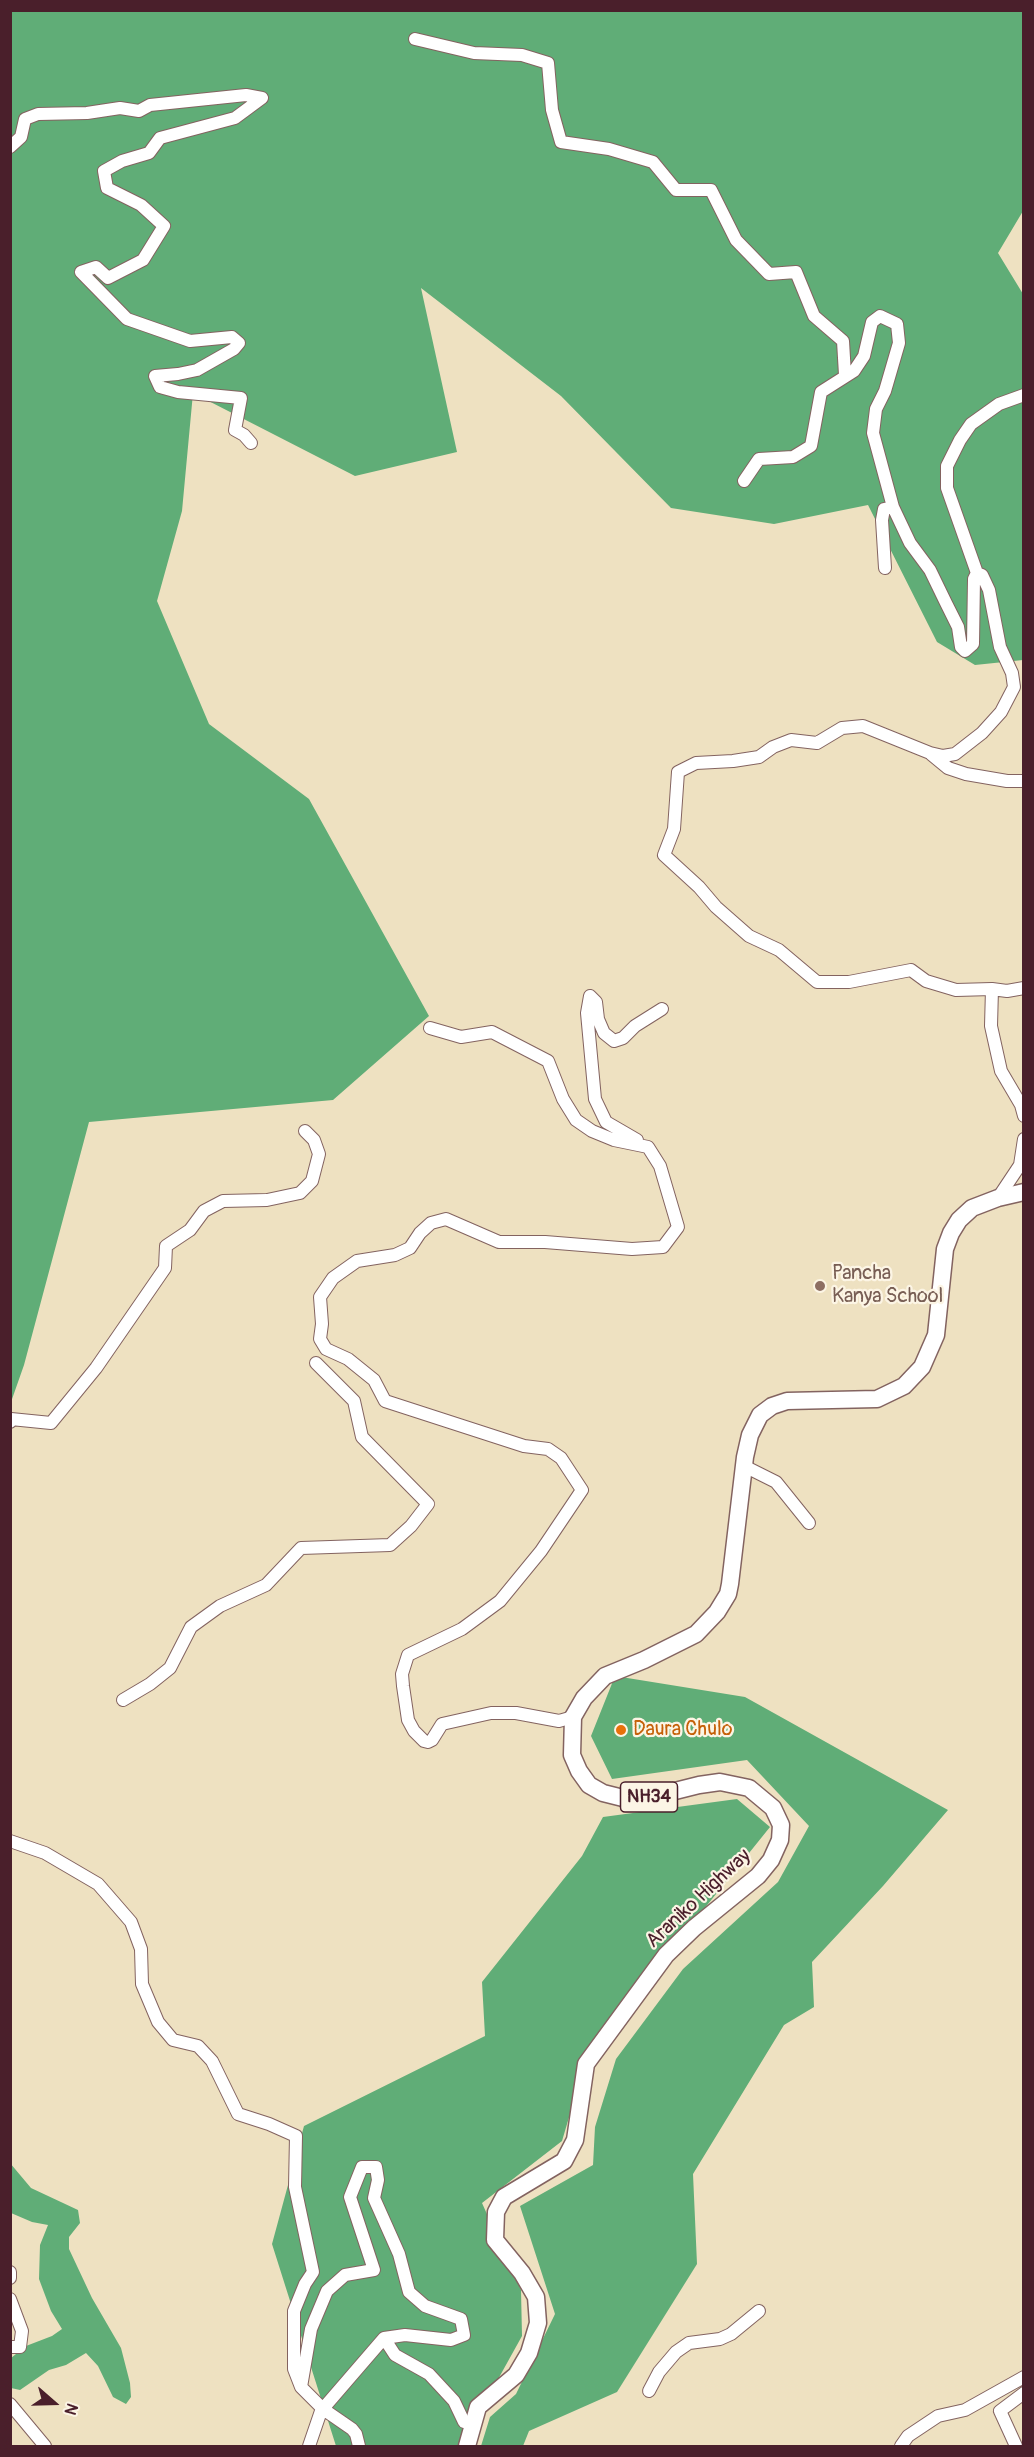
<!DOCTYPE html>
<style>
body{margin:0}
#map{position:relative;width:1034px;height:2457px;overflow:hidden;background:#eee1c1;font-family:Pangolin,sans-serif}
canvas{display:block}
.frame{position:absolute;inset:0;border:12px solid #4a1f2b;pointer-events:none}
.north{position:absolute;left:24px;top:2373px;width:60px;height:60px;-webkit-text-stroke:4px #fcf5e5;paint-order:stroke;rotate:110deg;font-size:16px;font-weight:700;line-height:24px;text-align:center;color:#4a1f2b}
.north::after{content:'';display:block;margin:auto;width:21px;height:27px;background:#4a1f2b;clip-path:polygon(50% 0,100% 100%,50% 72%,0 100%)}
</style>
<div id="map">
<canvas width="1034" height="2457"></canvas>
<div class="frame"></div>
<div class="north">N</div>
</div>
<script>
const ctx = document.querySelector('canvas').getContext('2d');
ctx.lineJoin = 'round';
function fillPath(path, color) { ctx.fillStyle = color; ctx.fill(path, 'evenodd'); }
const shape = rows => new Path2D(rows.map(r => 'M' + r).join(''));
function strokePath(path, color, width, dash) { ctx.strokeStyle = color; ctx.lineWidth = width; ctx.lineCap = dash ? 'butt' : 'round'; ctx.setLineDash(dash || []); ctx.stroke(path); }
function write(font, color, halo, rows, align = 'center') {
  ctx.font = font + ' Pangolin,sans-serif'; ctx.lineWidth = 4.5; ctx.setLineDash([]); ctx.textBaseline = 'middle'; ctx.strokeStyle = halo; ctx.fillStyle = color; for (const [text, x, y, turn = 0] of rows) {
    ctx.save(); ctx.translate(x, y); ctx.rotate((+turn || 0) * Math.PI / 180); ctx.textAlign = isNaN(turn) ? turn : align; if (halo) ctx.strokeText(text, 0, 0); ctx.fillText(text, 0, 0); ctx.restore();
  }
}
fillPath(shape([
 [11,11,1023,11,1023,211,998,253,1023,294,1023,660,975,665,937,642,868,505,774,524,671,508,561,396,421,288,457,452,355,476,193,393,182,511,157,601,209,724,309,799,429,1016,333,1100,89,1122,24,1365,11,1402],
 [615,1676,745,1697,948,1810,883,1886,812,1962,814,2007,784,2025,693,2174,697,2264,617,2392,529,2431,523,2446,481,2446,490,2417,516,2394,555,2314,520,2206,593,2165,595,2127,616,2059,683,1969,778,1882,809,1826,747,1760,612,1779,591,1736],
 [737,1799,770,1827,588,2053,562,2141,482,2203,521,2290,522,2336,461,2446,336,2446,272,2244,304,2126,485,2036,482,1982,582,1856,603,1817],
 [10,2163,31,2188,78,2210,80,2223,69,2237,69,2249,92,2298,121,2348,130,2383,131,2397,126,2404,113,2397,98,2366,86,2353,66,2365,49,2370,20,2390,11,2388,11,2358,26,2346,52,2336,62,2329,51,2311,39,2279,40,2245,48,2225,32,2222,11,2213]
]), '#60ad77');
const minor = shape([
 [415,39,474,53,522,55,548,63,552,110,561,142,609,149,653,162,676,190,711,190,736,240,769,274,796,272,814,316,843,341,845,375],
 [10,147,21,137,25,119,38,114,87,113,120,108,139,111,150,105,246,95,262,98,235,118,160,138,149,153,122,161,104,171,107,188,141,205,164,226,143,260,108,278,96,267,81,272,127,319,190,341,232,337,239,343,234,349,197,370,178,374,155,376,160,387,178,392,241,398,235,430,244,435,251,443],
 [744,481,759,459,793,457,811,446,821,392,854,371,864,356,872,322,880,316,897,324,899,343,885,391,876,409,873,433,893,507],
 [885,568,882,520,884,509,893,507,910,543,930,570,946,603,958,627,961,647,965,651,973,644,974,579,977,573,982,575,989,590,1000,647,1012,673,1014,687,1001,712,982,733,955,754,943,756,930,753,863,726,842,728,817,743,791,740,773,747,759,757,733,761,696,763,678,772,674,829,664,855,699,887,716,907,749,936,779,950,817,982,849,982,911,970,926,981,956,990,992,989],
 [977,573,947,488,947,466,960,440,971,424,999,404,1024,395],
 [931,754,948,768,966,774,1007,781,1024,781],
 [1024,988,1007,991,992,989,991,1026,1001,1071,1021,1105,1024,1116],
 [430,1028,461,1037,492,1032,548,1061,563,1099,576,1120,592,1131,614,1140,648,1147,660,1166,678,1227,663,1247,632,1249,545,1242,499,1242,446,1219,431,1223,420,1233,410,1248,395,1255,357,1261,333,1278,320,1297,322,1324,320,1339,326,1349,348,1359,374,1380,385,1401,524,1446,548,1449,561,1458,582,1490,541,1551,500,1601,462,1629,408,1655,402,1674,403,1686,408,1720,414,1731,424,1741,428,1742,432,1740,442,1724,491,1713,516,1713,559,1721,573,1717],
 [637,1140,606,1122,595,1099,587,1013,590,996,596,1002,598,1019,604,1033,614,1041,623,1038,635,1026,662,1009],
 [998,1198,1020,1165,1024,1139],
 [10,1422,11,1419,51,1423,96,1368,165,1268,166,1246,190,1230,204,1211,223,1201,267,1200,300,1193,312,1181,319,1154,314,1140,305,1131],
 [744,1466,776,1482,809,1523],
 [123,1700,150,1684,170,1668,191,1627,220,1606,266,1585,301,1548,390,1545,411,1526,428,1504,362,1437,354,1401,316,1363],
 [10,1841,45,1853,98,1884,131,1922,141,1949,142,1984,158,2022,173,2040,198,2046,212,2061,238,2114,269,2124,296,2136,295,2187,313,2272,305,2284,294,2311,294,2369,301,2387,323,2409,352,2429,356,2434,359,2446],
 [10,2272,10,2278],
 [10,2299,22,2331,20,2347,10,2347],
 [384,2338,395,2355,429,2374,454,2401,464,2422,472,2424],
 [301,2387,311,2329,327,2291,345,2275,374,2270,350,2197,362,2167,376,2167,378,2180,374,2198,399,2254,409,2292,425,2306,461,2319,464,2335,451,2340,405,2335,384,2338,321,2411,309,2446],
 [649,2391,659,2372,676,2352,689,2343,720,2339,731,2334,759,2311],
 [10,2404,45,2446],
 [901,2446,908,2436,938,2416,965,2410,1024,2377],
 [1016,2446,1000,2411,1024,2393]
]);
const highway = shape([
 [467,2446,478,2407,516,2375,529,2353,538,2323,536,2297,522,2273,495,2240,496,2212,504,2197,564,2161,575,2140,586,2064,666,1955,694,1928,758,1876,771,1860,780,1840,781,1825,773,1808,749,1788,720,1782,699,1785,643,1799,623,1798,603,1793,589,1785,579,1771,572,1755,573,1717,584,1698,605,1676,644,1660,696,1634,717,1612,728,1594,730,1584,745,1457,750,1435,760,1415,772,1406,787,1401,877,1399,904,1386,922,1367,936,1335,945,1249,951,1233,959,1220,972,1208,998,1198,1024,1192]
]);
strokePath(minor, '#836360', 14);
strokePath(highway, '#836360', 19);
strokePath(minor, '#fff', 12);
strokePath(highway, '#fff', 16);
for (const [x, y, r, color] of [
 [820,1286,6,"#8d6e63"],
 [621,1730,6,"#e8710a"]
]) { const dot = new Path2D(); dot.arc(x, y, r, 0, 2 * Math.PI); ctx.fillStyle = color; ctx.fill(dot); strokePath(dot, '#fcf5e5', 2); }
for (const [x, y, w] of [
 [649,1797,57]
]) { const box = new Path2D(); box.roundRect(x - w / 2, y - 15, w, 30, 4.5); ctx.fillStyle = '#fcf5e5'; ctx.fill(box); strokePath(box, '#4a1f2b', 1.5); }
write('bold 18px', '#4a1f2b', null, [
 ["NH34",649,1797]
]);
write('20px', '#785e54', '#fcf5e5', [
 ["Pancha",832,1274],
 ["Kanya School",832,1297]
], 'left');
write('20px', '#c56008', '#fcf5e5', [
 ["Daura Chulo",633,1730]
], 'left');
write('20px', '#4a1f2b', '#fcf5e5', [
 ["Araniko Highway",699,1899,-43]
]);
</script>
